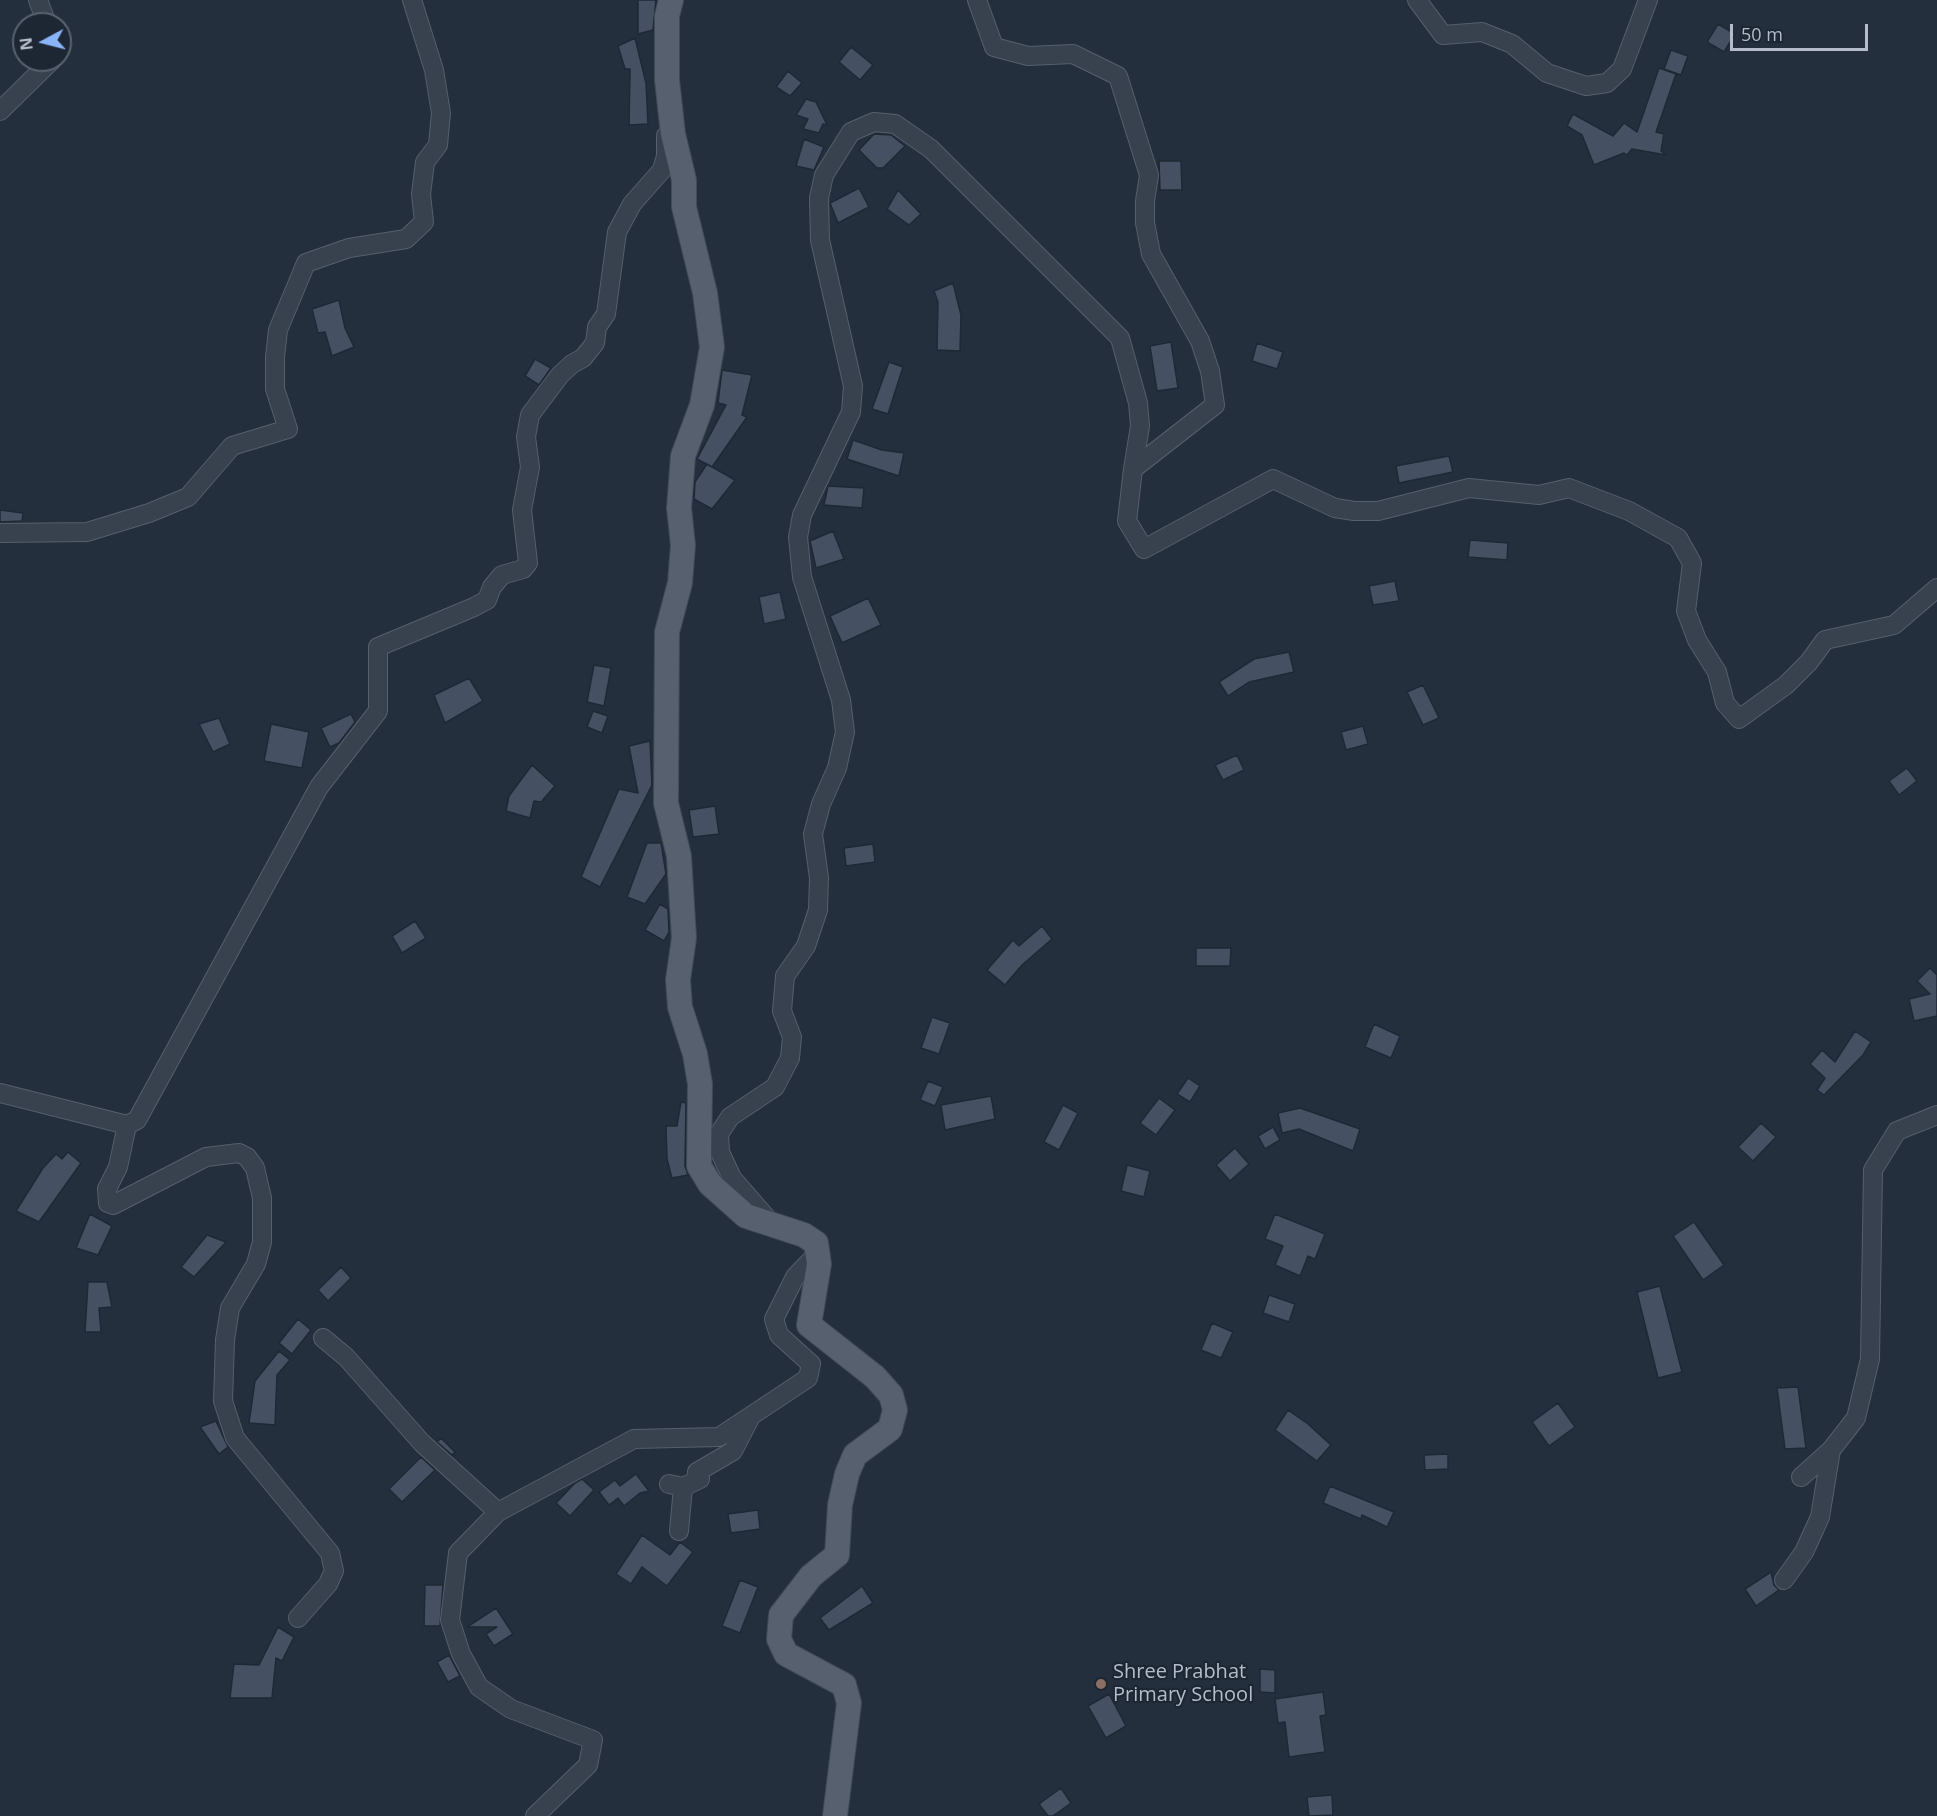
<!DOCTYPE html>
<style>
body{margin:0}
#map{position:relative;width:1937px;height:1816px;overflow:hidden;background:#242f3e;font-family:"Open Sans",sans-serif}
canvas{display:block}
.north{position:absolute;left:12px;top:12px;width:60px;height:60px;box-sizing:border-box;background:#1d2633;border:2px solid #59626f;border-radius:50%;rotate:263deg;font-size:16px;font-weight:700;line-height:24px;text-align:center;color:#b4bcc9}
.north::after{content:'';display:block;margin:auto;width:21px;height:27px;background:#8ab4f8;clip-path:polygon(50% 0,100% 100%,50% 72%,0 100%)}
.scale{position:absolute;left:1730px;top:24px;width:138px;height:27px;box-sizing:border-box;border:3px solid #b4bcc9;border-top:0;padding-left:8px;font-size:18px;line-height:21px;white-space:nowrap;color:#b4bcc9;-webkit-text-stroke:4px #1d2633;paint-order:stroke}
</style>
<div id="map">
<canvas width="1937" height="1816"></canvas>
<div class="north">N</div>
<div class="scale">50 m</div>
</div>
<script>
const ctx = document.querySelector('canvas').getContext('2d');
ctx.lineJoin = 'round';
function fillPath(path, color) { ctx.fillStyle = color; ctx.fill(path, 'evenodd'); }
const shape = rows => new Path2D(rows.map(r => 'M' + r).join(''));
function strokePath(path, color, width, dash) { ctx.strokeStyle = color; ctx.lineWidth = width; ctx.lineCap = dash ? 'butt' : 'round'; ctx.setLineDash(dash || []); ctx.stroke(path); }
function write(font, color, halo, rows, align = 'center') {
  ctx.font = font + ' "Open Sans",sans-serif'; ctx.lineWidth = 4.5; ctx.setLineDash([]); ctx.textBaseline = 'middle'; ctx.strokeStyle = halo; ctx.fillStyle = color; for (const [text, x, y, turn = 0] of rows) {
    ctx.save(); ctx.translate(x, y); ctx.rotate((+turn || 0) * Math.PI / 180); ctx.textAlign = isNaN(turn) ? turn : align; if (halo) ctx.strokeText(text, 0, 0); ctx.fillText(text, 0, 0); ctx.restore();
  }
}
const building = shape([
 [638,0,656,0,653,30,638,34,638,0],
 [1718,24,1735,34,1724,52,1707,42,1718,24],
 [635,38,646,83,648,124,629,125,630,69,625,69,618,46,635,38],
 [851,47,873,65,860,80,839,62,851,47],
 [1671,50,1688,56,1681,75,1664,69,1671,50],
 [1659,68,1676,74,1656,132,1664,134,1661,151,1666,155,1632,149,1627,155,1624,153,1594,165,1582,135,1567,126,1573,114,1613,136,1624,123,1637,132,1659,68],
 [788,71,802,83,790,96,776,87,788,71],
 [806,99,816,102,827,125,823,124,819,133,803,129,808,119,796,115,806,99],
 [874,134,891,135,905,146,883,168,877,168,859,150,874,134],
 [804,139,824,147,814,170,796,166,804,139],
 [1159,161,1181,161,1182,190,1160,190,1159,161],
 [859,188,869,207,838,223,830,203,859,188],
 [898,190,921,214,909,225,887,209,898,190],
 [953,283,961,315,960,351,937,350,938,302,934,291,953,283],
 [339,300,345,328,354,347,332,356,325,332,318,333,312,309,339,300],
 [1171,342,1178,388,1157,391,1150,346,1171,342],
 [1257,343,1283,352,1277,369,1252,361,1257,343],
 [535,359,551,368,539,385,525,376,535,359],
 [889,362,903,367,888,414,872,409,889,362],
 [722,370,752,375,742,415,747,417,712,467,697,459,726,405,718,403,722,370],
 [853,440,882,450,904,453,899,476,847,459,853,440],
 [1449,456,1453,472,1399,483,1396,466,1449,456],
 [707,464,735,480,712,509,694,499,695,482,707,464],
 [828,486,864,488,862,508,824,505,828,486],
 [0,510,23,513,22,521,0,522,0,510],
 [833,531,844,559,816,568,810,541,833,531],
 [1470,540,1508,543,1507,560,1468,557,1470,540],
 [1395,581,1399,601,1373,605,1369,586,1395,581],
 [780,592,786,619,764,624,759,597,780,592],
 [868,598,881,625,842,643,830,616,868,598],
 [1289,652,1294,672,1249,682,1228,696,1219,682,1254,659,1289,652],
 [594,665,611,668,604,706,587,702,594,665],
 [469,678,483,701,445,723,434,695,469,678],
 [1423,685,1439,718,1423,725,1407,692,1423,685],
 [593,711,608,716,602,733,587,727,593,711],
 [351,714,355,722,339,743,330,747,321,728,351,714],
 [219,718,230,744,213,752,199,724,219,718],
 [271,724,309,732,302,768,264,761,271,724],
 [1363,726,1368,744,1346,750,1341,732,1363,726],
 [650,741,652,785,600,887,581,877,619,789,638,793,629,746,650,741],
 [1237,755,1244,770,1223,780,1215,765,1237,755],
 [532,765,555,786,541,802,534,801,530,818,506,811,509,796,532,765],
 [1907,768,1917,781,1899,795,1889,781,1907,768],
 [715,806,719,834,693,837,689,810,715,806],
 [647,843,661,843,666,874,645,904,627,897,647,843],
 [873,844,875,862,846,866,844,848,873,844],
 [660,904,668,909,669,932,664,941,645,930,660,904],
 [415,921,426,938,402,953,392,936,415,921],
 [1042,926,1052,939,1022,965,1005,985,987,970,1013,940,1019,946,1042,926],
 [1196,948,1231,948,1230,966,1196,966,1196,948],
 [1930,968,1937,975,1937,1016,1914,1021,1909,999,1930,994,1917,981,1930,968],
 [932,1017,950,1023,939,1054,921,1048,932,1017],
 [1374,1024,1400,1036,1391,1058,1365,1047,1374,1024],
 [1855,1031,1871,1042,1863,1055,1824,1095,1817,1090,1825,1078,1810,1064,1822,1050,1835,1062,1855,1031],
 [1188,1078,1200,1086,1190,1102,1177,1094,1188,1078],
 [928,1081,943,1087,935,1106,920,1100,928,1081],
 [991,1096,995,1119,945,1130,941,1105,991,1096],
 [1159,1098,1175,1110,1156,1135,1140,1123,1159,1098],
 [681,1102,686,1103,685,1166,688,1175,672,1178,667,1159,666,1126,677,1126,681,1102],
 [1063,1105,1078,1113,1059,1150,1044,1142,1063,1105],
 [1300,1108,1360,1129,1353,1151,1299,1129,1282,1133,1278,1113,1300,1108],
 [1761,1123,1776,1137,1753,1161,1738,1147,1761,1123],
 [1273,1127,1280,1140,1265,1149,1258,1136,1273,1127],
 [1235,1148,1249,1164,1230,1181,1216,1165,1235,1148],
 [68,1152,81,1163,39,1222,16,1211,43,1168,56,1154,62,1159,68,1152],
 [1127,1165,1150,1171,1144,1197,1121,1191,1127,1165],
 [90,1214,112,1226,98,1255,76,1248,90,1214],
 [1275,1214,1325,1234,1315,1259,1308,1256,1300,1276,1275,1265,1283,1246,1265,1239,1275,1214],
 [1694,1222,1724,1265,1703,1280,1673,1236,1694,1222],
 [207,1235,226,1242,194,1277,181,1267,207,1235],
 [341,1267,351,1278,328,1301,318,1290,341,1267],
 [88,1282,107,1282,112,1307,99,1308,101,1332,85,1332,88,1282],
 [1660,1286,1682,1372,1658,1378,1637,1292,1660,1286],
 [1269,1295,1295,1304,1289,1322,1263,1313,1269,1295],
 [298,1319,311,1330,292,1354,279,1343,298,1319],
 [1212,1323,1233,1332,1221,1358,1201,1350,1212,1323],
 [279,1351,290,1360,277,1375,275,1425,249,1423,255,1381,279,1351],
 [1798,1387,1806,1448,1785,1449,1777,1388,1798,1387],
 [1558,1403,1575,1427,1549,1446,1532,1422,1558,1403],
 [1288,1410,1308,1424,1331,1445,1317,1461,1275,1430,1288,1410],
 [216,1421,228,1447,219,1454,200,1427,216,1421],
 [441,1438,455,1452,452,1455,437,1442,441,1438],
 [1448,1454,1448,1469,1425,1470,1424,1455,1448,1454],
 [421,1457,435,1470,402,1502,389,1489,421,1457],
 [636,1474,649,1491,640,1493,624,1506,618,1498,609,1505,599,1492,615,1480,620,1486,636,1474],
 [582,1479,594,1490,570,1516,556,1503,575,1483,582,1479],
 [1330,1486,1394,1512,1387,1527,1362,1515,1361,1519,1323,1503,1330,1486],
 [758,1510,760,1529,731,1533,728,1514,758,1510],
 [642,1535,670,1555,680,1542,693,1552,667,1586,642,1567,631,1584,616,1574,642,1535],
 [1771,1572,1774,1585,1779,1590,1756,1606,1745,1589,1771,1572],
 [740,1580,758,1587,740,1633,722,1626,740,1580],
 [425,1585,443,1585,440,1626,424,1626,425,1585],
 [862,1586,873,1603,829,1630,820,1618,862,1586],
 [496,1608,513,1634,494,1646,486,1634,497,1627,467,1627,496,1608],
 [278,1627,294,1637,282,1661,276,1658,272,1698,230,1698,234,1664,259,1665,278,1627],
 [449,1655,460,1676,448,1682,437,1662,449,1655],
 [1260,1669,1275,1670,1275,1693,1260,1692,1260,1669],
 [1323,1692,1326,1715,1320,1716,1325,1752,1289,1757,1285,1722,1278,1723,1275,1699,1323,1692],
 [1109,1694,1126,1726,1106,1738,1088,1706,1109,1694],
 [1061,1788,1071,1803,1053,1816,1048,1816,1039,1804,1061,1788],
 [1332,1795,1333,1815,1309,1816,1307,1797,1332,1795]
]);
fillPath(building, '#455162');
strokePath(building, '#1f2835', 1.5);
const minor = shape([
 [38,0,47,24],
 [977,0,994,47,1028,56,1073,54,1118,76,1149,175,1145,201,1145,223,1151,254,1200,341,1210,371,1215,405,1133,469,1127,521,1144,549,1273,479,1335,508,1354,511,1378,511,1469,488,1539,495,1569,488,1629,511,1678,538,1692,563,1686,611,1697,640,1717,672,1725,703,1739,719,1786,685,1809,662,1825,640,1894,625,1937,588],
 [1417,0,1443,35,1482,32,1512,44,1547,73,1586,86,1607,83,1622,69,1648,0],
 [0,111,52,60],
 [0,533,87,532,149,513,188,497,232,446,288,429,275,389,275,357,278,330,306,263,349,248,406,239,424,222,421,194,425,162,438,145,441,113,434,70,412,0],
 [0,1093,127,1125,137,1120,319,787,378,711,378,647,474,607,487,600,492,587,502,575,523,569,528,563,522,510,530,467,526,437,530,415,560,375,572,364,583,358,595,343,597,327,606,314,617,232,632,204,662,170,666,156,666,136,669,135],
 [127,1125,118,1167,107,1189,108,1203,113,1205,206,1157,239,1153,247,1157,255,1168,262,1198,262,1242,256,1264,230,1308,225,1340,223,1401,235,1438,330,1553,334,1571,328,1584,298,1618],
 [772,1224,732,1178,720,1152,719,1134,730,1117,775,1087,790,1058,792,1037,782,1011,785,976,806,946,818,910,819,878,813,834,821,804,837,768,845,732,841,700,802,577,798,537,802,515,851,412,853,386,820,240,819,198,824,175,851,132,874,122,895,124,931,149,1120,338,1138,403,1140,426,1133,469],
 [323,1338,346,1357,422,1443,498,1512],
 [1801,1477,1831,1450,1856,1418,1870,1359,1873,1170,1897,1131,1937,1115],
 [669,1484,683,1487,700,1479,697,1472,733,1451,749,1420],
 [679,1531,683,1487],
 [1784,1580,1804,1552,1820,1517,1831,1450],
 [535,1816,588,1765,593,1740,511,1709,479,1687,461,1654,450,1620,458,1553,498,1512,634,1439,719,1437,808,1378,811,1364,779,1335,774,1319,795,1277,816,1255]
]);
const major = shape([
 [671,0,667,16,667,80,673,134,684,180,684,207,705,293,712,347,702,405,683,456,679,508,683,545,680,583,667,632,666,803,679,856,684,938,678,980,680,1007,695,1054,700,1084,699,1166,710,1184,746,1216,804,1235,816,1243,819,1264,809,1325,875,1377,891,1395,895,1410,890,1429,855,1455,847,1474,840,1505,837,1555,811,1576,781,1615,779,1639,786,1654,844,1685,849,1703,835,1816]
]);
strokePath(minor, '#565f6c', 20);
strokePath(major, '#414a57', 26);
strokePath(minor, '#38414e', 18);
strokePath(major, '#56606e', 24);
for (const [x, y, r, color] of [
 [1101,1684,6,"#8d6e63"]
]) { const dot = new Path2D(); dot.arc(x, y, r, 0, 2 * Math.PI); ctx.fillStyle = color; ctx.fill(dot); strokePath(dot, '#1d2633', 2); }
write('20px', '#b4bcc9', '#1d2633', [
 ["Shree Prabhat",1113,1672],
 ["Primary School",1113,1695]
], 'left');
</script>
